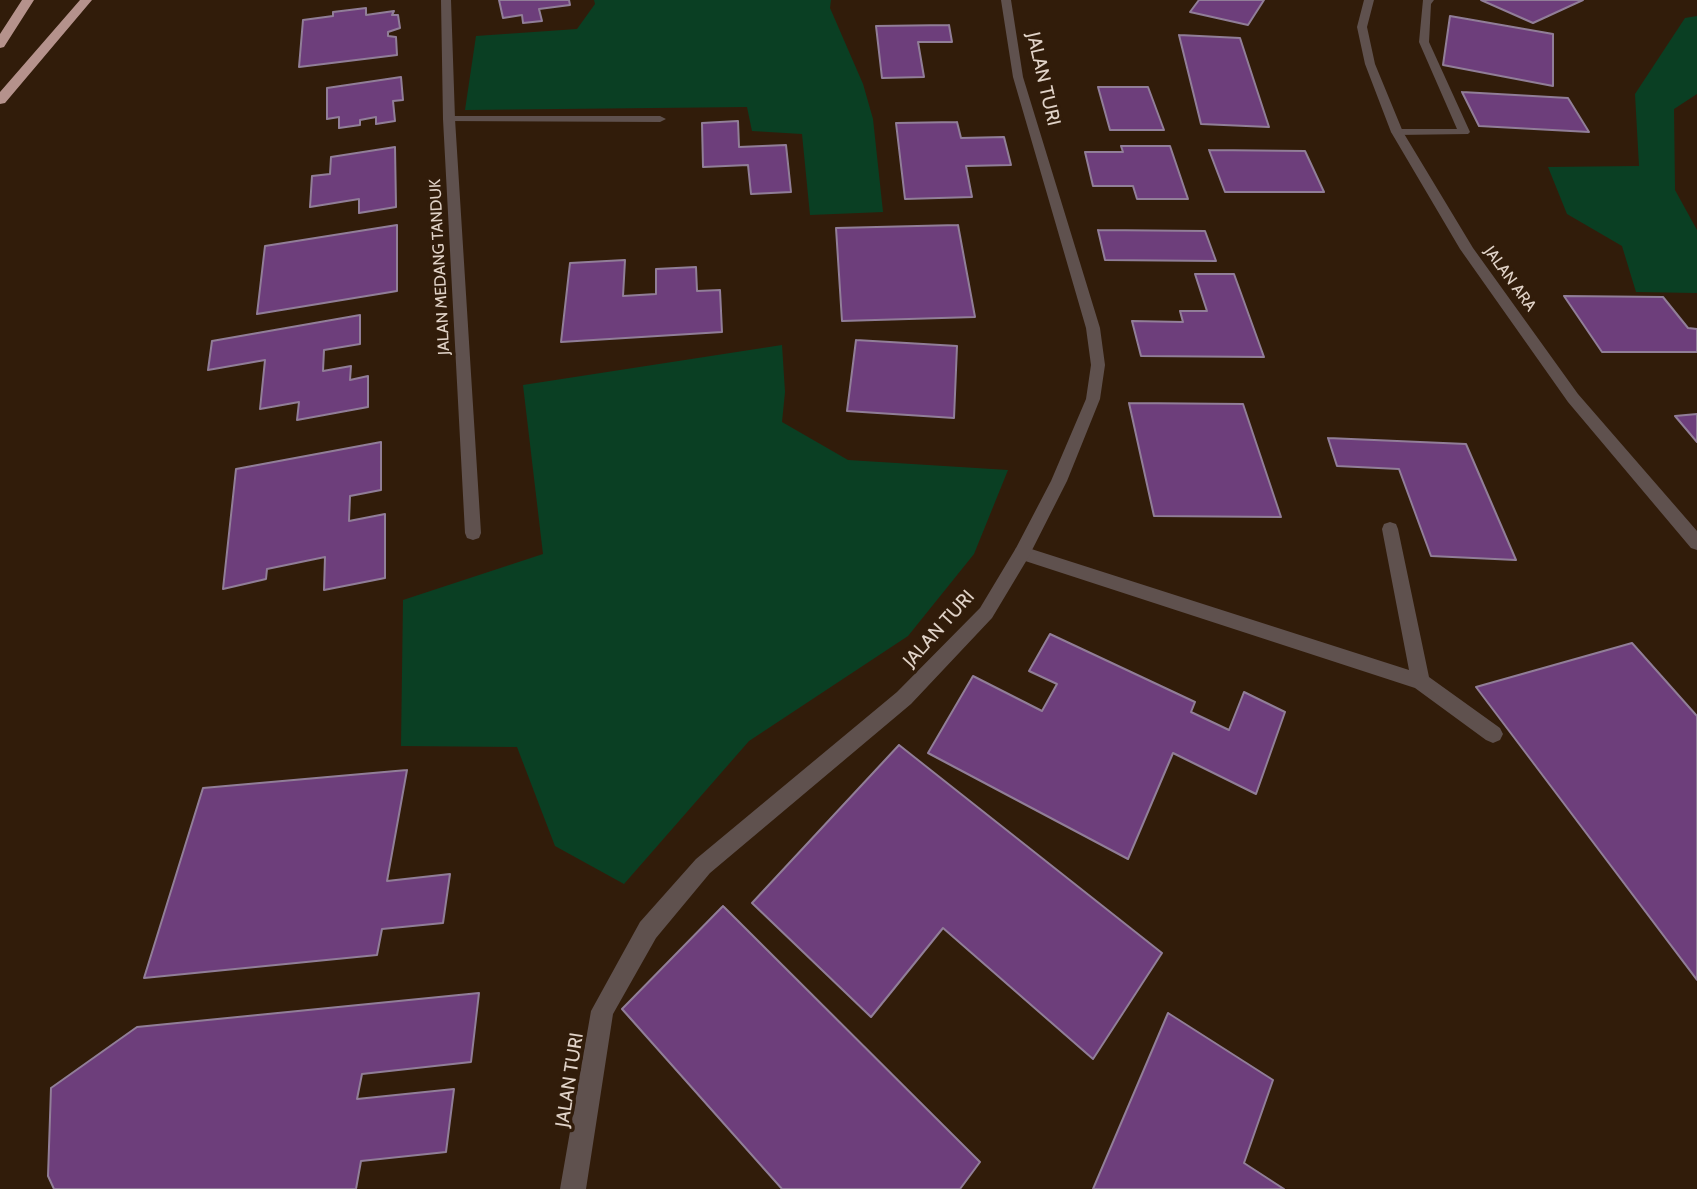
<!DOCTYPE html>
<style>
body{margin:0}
canvas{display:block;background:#311c0a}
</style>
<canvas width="1697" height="1189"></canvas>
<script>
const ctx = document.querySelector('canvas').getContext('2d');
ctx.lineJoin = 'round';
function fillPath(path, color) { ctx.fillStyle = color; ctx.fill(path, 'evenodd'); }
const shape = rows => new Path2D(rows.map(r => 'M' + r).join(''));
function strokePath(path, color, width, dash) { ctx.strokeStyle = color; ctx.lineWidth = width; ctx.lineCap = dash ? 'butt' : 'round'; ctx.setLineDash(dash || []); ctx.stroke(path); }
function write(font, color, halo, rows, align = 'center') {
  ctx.font = font + ' Cabin,sans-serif'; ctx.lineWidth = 7; ctx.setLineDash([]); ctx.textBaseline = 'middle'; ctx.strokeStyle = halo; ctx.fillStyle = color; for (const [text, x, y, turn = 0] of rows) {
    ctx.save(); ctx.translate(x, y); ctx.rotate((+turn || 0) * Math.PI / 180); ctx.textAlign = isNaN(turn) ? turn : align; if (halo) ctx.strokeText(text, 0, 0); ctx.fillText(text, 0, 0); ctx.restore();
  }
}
fillPath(shape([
 [594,0,831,0,830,8,863,84,873,119,883,212,810,215,802,134,752,131,747,107,465,110,476,36,577,29,595,4],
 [1697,16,1697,94,1674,109,1675,190,1697,230,1697,293,1636,292,1622,246,1567,214,1548,167,1639,166,1635,94,1685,18],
 [782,345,785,392,782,422,848,460,1008,470,974,554,908,636,749,741,624,884,555,846,517,747,401,746,403,600,543,554,523,385]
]), '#0a3f23');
const building = shape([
 [499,0,569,0,570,5,539,9,542,21,523,23,522,15,503,18,499,0],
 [1199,0,1264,0,1248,25,1190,12,1199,0],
 [1481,0,1583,0,1533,23,1481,0],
 [366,8,366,15,394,11,392,15,398,15,400,28,388,32,388,36,396,37,397,55,299,67,303,20,333,16,333,12,366,8],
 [1450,16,1553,34,1553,86,1443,65,1450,16],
 [949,25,952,42,918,42,924,77,882,78,876,26,949,25],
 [1179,35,1240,38,1269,127,1201,124,1179,35],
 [401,77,403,100,393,101,395,121,376,124,376,117,360,120,360,125,339,128,339,117,327,119,327,88,401,77],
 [1098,87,1148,87,1164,130,1110,130,1098,87],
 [1462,92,1568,98,1589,132,1479,126,1462,92],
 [738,121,739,147,786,145,791,192,751,194,748,165,703,167,702,123,738,121],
 [957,122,961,138,1004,137,1011,165,966,166,972,197,905,199,896,123,957,122],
 [1121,146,1170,146,1188,199,1137,199,1133,186,1093,186,1085,152,1123,152,1121,146],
 [395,147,396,207,359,213,359,199,310,207,312,176,330,174,331,157,395,147],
 [1209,150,1305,151,1324,192,1225,192,1209,150],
 [397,225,397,291,257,314,265,246,397,225],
 [958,225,975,317,842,321,836,228,958,225],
 [1098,230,1205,231,1216,261,1105,260,1098,230],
 [625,260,623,296,656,294,656,269,696,267,697,291,720,290,722,332,561,342,570,263,625,260],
 [1195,274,1234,274,1264,357,1141,356,1132,321,1183,322,1180,311,1207,311,1195,274],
 [1564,296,1663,297,1688,328,1697,329,1697,352,1602,352,1564,296],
 [360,315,360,344,324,350,323,371,351,366,350,380,368,376,368,407,297,420,299,402,260,409,265,360,208,370,212,341,360,315],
 [856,340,957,346,954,418,847,411,856,340],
 [1129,403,1243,404,1281,517,1154,516,1129,403],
 [1697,414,1697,442,1675,416,1697,414],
 [1328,438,1466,444,1516,560,1431,556,1399,469,1337,466,1328,438],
 [381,442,381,490,350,496,349,521,385,514,385,578,324,590,325,557,267,569,266,579,223,589,236,469,381,442],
 [1050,634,1195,702,1191,712,1229,730,1244,692,1285,712,1256,794,1173,753,1128,859,928,753,973,676,1042,711,1057,684,1029,671,1050,634],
 [1632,643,1697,716,1697,980,1476,687,1632,643],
 [899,745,1162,953,1093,1059,943,928,871,1017,752,903,899,745],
 [407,770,387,881,450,874,443,923,382,929,377,955,144,978,203,788,407,770],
 [723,906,980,1162,960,1189,782,1189,622,1009,723,906],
 [479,993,471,1062,362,1074,357,1099,454,1089,446,1152,361,1161,356,1189,54,1189,48,1176,51,1088,137,1027,479,993],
 [1168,1013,1273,1080,1244,1163,1284,1189,1093,1189,1168,1013]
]);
fillPath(building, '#6d3e7b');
strokePath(building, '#917e98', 2);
fillPath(shape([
 [1423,0,1434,0,1431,4,1429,42,1470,132,1468,134,1397,135,1391,132,1397,129,1457,129,1419,42,1423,0],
 [449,116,660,116,666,119,660,122,445,121,443,119,449,116],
 [1390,522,1396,524,1398,529,1429,677,1500,728,1503,734,1500,740,1493,743,1486,740,1415,688,1016,558,1014,553,1016,548,1022,546,1409,670,1382,529,1384,524,1390,522]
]), '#5f514e');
fillPath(shape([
 [441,0,451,0,455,119,481,533,479,538,473,540,467,538,465,533,443,119,441,0],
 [1001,0,1011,0,1023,77,1100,328,1105,365,1100,399,1067,481,1028,558,992,618,911,704,710,873,656,938,613,1014,586,1189,560,1189,591,1011,640,922,696,859,897,692,980,608,1016,548,1051,481,1086,399,1091,365,1086,328,1013,77,1001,0]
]), '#5f514e');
fillPath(shape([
 [1364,0,1374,0,1367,27,1375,64,1403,132,1473,248,1578,394,1697,531,1697,550,1691,548,1568,402,1460,249,1391,132,1365,64,1357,27,1364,0]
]), '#5f514e');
fillPath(shape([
 [22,0,34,0,4,47,0,48,0,34,22,0],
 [80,0,92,0,5,103,0,104,0,92,80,0]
]), '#b5928c');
write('16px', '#e1d3c8', '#311c0a', [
 ["JALAN MEDANG TANDUK",440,267,-93],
 ["JALAN ARA",1510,279,54]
]);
write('19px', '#e1d3c8', '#311c0a', [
 ["JALAN TURI",1043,79,77],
 ["JALAN TURI",939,629,-48],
 ["JALAN TURI",570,1080,-81]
]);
</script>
